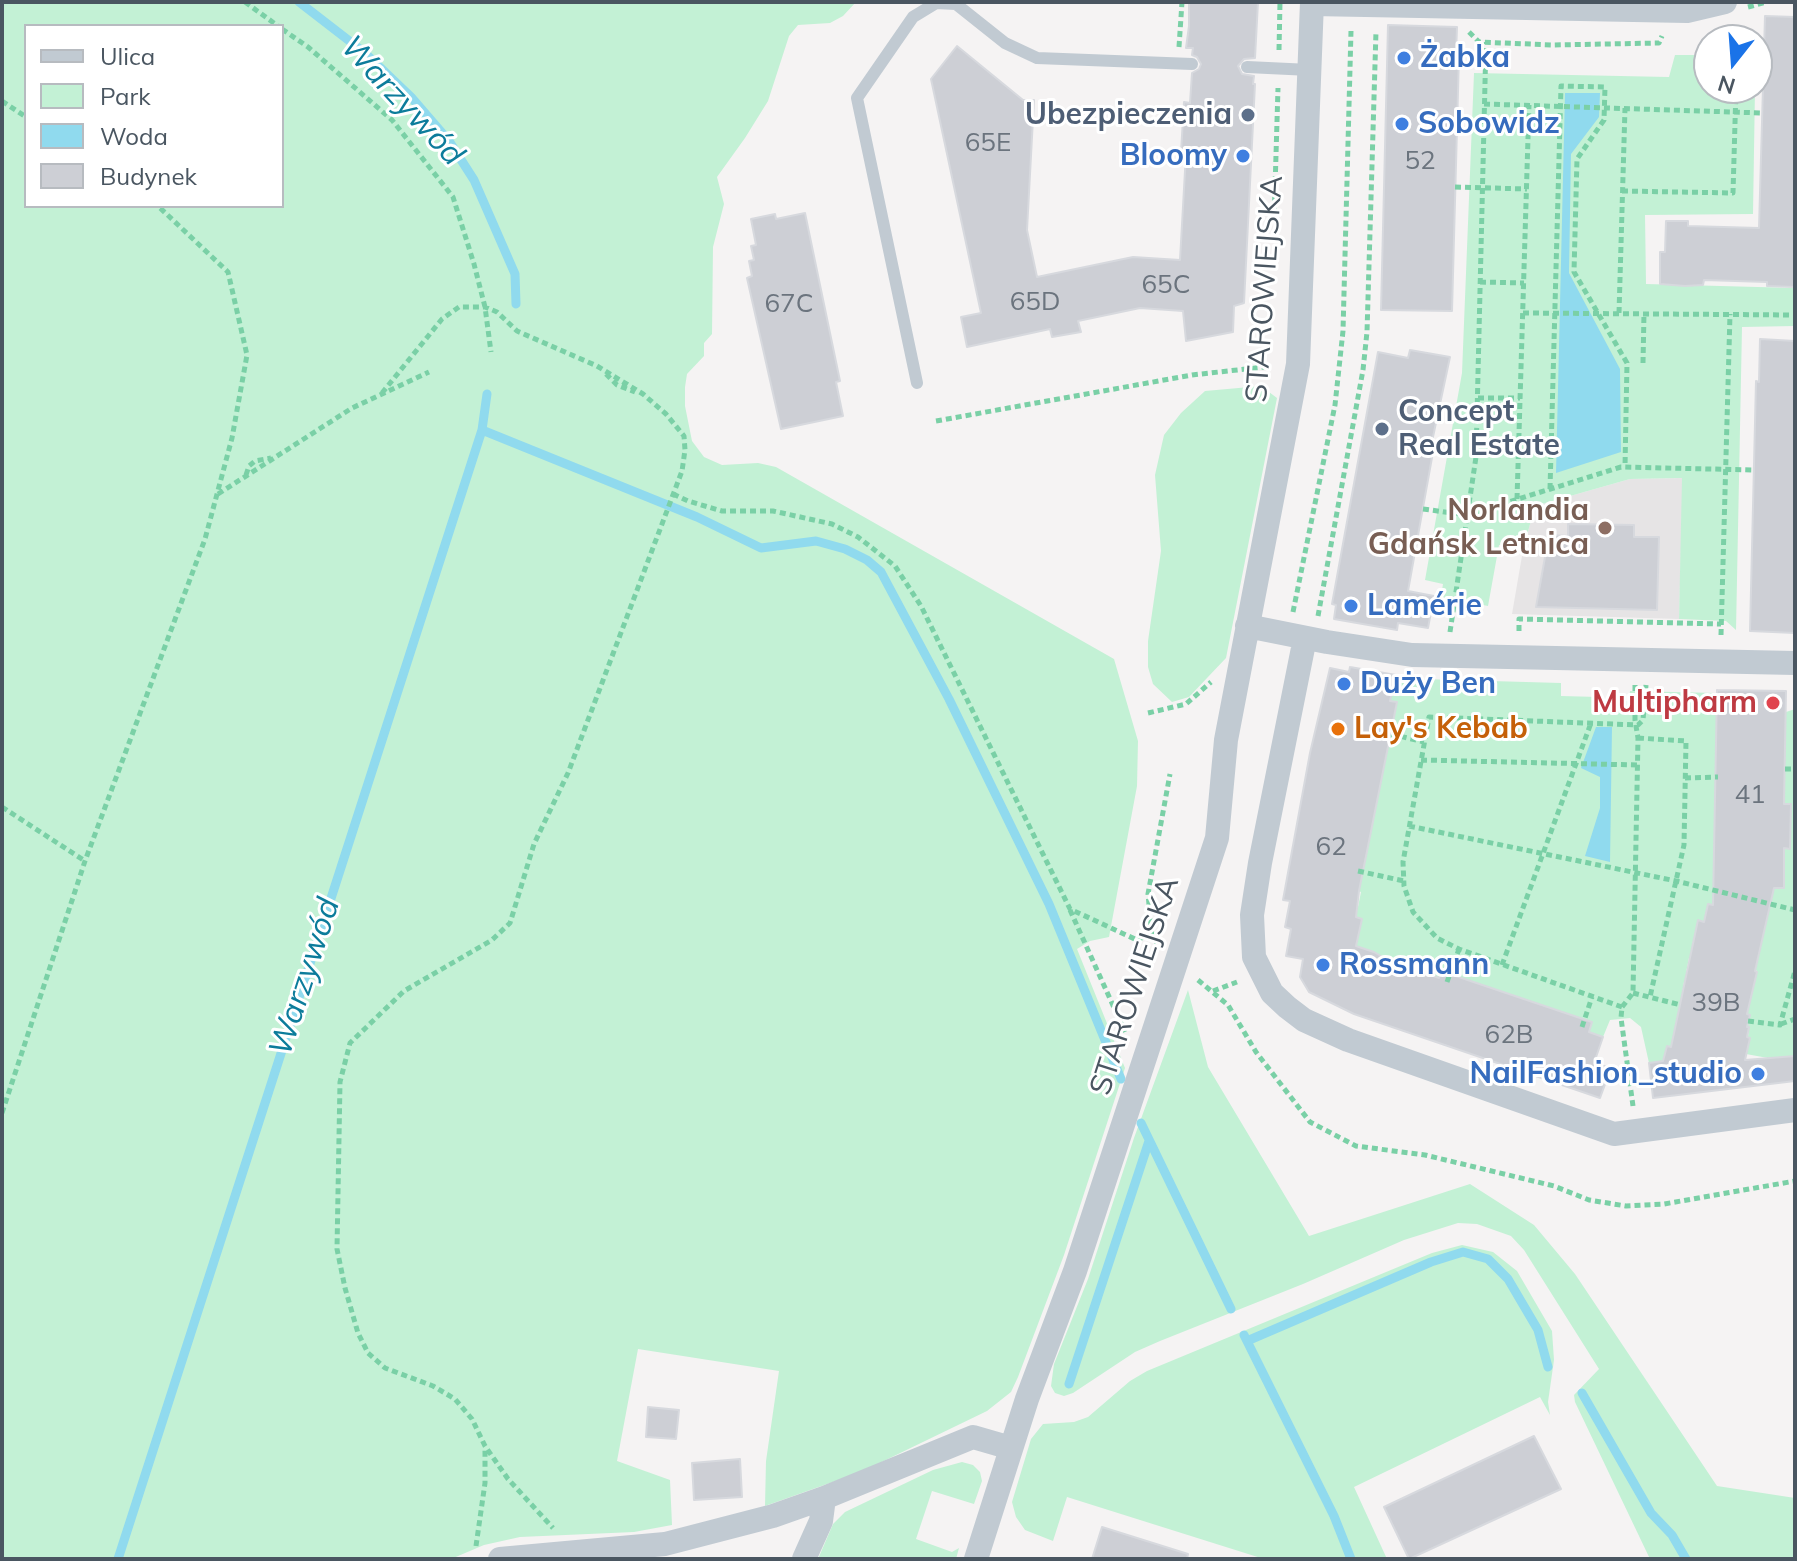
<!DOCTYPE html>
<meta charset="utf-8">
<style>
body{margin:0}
#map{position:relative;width:1797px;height:1561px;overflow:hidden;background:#f5f3f3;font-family:Mulish,sans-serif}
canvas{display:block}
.frame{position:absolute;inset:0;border:4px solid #4a5661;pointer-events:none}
.legend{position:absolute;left:24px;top:24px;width:260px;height:184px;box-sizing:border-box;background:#fff;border:2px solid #b7bbc0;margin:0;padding:10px 14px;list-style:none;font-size:24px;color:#4a5661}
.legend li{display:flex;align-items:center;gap:16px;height:40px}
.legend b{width:40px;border:2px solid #b7bbc0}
.north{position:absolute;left:1693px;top:24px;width:80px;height:80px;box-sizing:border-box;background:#fff;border:2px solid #b7bbc0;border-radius:50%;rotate:197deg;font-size:22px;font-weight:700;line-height:32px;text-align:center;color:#4a5661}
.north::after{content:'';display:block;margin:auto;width:28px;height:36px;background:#1a73e8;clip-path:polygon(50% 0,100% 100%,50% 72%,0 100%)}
</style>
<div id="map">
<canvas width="1797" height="1561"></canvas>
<div class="frame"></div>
<ul class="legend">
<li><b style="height:10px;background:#c1cad2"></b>Ulica</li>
<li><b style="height:22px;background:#c3f1d5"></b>Park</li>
<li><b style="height:22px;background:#90daee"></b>Woda</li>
<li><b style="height:22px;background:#cdcfd5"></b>Budynek</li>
</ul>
<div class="north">N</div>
</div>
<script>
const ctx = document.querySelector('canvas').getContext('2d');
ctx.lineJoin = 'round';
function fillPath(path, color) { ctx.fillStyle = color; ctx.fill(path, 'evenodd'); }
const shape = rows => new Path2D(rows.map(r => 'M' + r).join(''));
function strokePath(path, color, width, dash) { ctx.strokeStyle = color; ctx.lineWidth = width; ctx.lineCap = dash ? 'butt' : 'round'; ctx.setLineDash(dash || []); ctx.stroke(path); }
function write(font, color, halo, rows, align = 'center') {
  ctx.font = font + ' Mulish,sans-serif'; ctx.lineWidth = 6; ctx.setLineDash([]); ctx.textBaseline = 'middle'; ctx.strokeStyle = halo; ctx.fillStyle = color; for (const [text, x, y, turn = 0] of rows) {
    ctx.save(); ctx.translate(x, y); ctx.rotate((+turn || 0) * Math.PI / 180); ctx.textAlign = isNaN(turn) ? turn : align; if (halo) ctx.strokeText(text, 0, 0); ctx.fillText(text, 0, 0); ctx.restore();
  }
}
fillPath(shape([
 [1683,478,1679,619,1512,614,1523,550,1535,506,1630,479]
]), '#e6e4e5');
fillPath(shape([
 [2,2,856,2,843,16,830,23,798,25,789,36,768,101,745,138,717,177,724,204,713,247,712,334,704,343,704,356,687,374,685,387,685,406,692,441,704,457,722,465,758,463,776,467,1114,659,1138,741,1137,786,1109,937,1090,941,1077,949,1125,1068,1064,1255,1018,1377,1011,1392,987,1411,861,1472,765,1506,766,1461,779,1371,638,1349,617,1461,670,1480,672,1525,634,1532,520,1537,484,1545,451,1559,2,1559],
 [26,26,282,26,282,206,26,206],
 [1702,40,1709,40,1709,88,1755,88,1753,214,1645,215,1646,284,1795,288,1795,326,1742,327,1736,630,1726,621,1679,619,1682,478,1630,479,1535,506,1523,550,1499,545,1488,606,1441,597,1443,584,1425,580,1462,373,1474,73,1669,77,1675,55,1701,55],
 [1261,386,1277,398,1226,658,1189,697,1172,702,1153,684,1148,667,1148,641,1161,551,1155,475,1164,435,1181,413,1205,391],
 [1396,675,1421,679,1561,683,1561,696,1599,697,1599,701,1629,701,1630,691,1716,693,1716,708,1744,888,1784,888,1784,848,1790,848,1791,831,1785,821,1791,821,1791,804,1784,804,1785,752,1780,737,1786,737,1786,712,1795,709,1795,1056,1768,1058,1746,1054,1749,1028,1747,1027,1750,1015,1747,1014,1757,972,1729,909,1708,904,1704,922,1698,921,1692,946,1697,949,1695,959,1689,958,1686,973,1692,974,1690,983,1684,982,1673,1047,1667,1046,1663,1061,1649,1063,1641,1027,1630,1018,1610,1020,1603,1037,1589,1032,1592,1022,1498,990,1495,996,1489,987,1472,981,1457,984,1459,977,1457,976,1442,980,1444,972,1442,971,1439,978,1425,973,1422,982,1382,972,1386,958,1356,946,1361,919,1353,916,1355,906,1358,907,1361,892,1355,890,1362,853,1367,853,1397,703,1390,701],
 [1188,990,1208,1067,1309,1236,1470,1184,1534,1225,1575,1274,1717,1486,1795,1498,1795,1559,1650,1559,1575,1402,1574,1395,1599,1369,1524,1250,1511,1236,1477,1224,1458,1223,1404,1240,1303,1284,1160,1341,1135,1352,1073,1393,1064,1396,1055,1393,1051,1386,1054,1364,1088,1279,1134,1138],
 [1462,1245,1493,1252,1517,1271,1552,1331,1554,1360,1548,1402,1550,1415,1540,1397,1354,1487,1387,1559,1264,1559,1067,1497,1053,1541,1025,1530,1016,1517,1012,1502,1031,1439,1043,1424,1074,1422,1088,1417,1130,1381,1147,1371,1432,1253],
 [962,1462,973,1465,980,1472,982,1481,974,1504,932,1491,916,1539,952,1552,959,1548,956,1559,818,1559,833,1524,845,1512,933,1470]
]), '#c3f1d5');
fillPath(shape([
 [1565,93,1600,93,1599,117,1571,154,1569,273,1620,369,1621,452,1556,473],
 [1596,727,1612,727,1610,862,1585,856,1600,808,1600,777,1581,768]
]), '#90daee');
strokePath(shape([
 [299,2,365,53,411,97,449,141,474,180,515,274,516,304],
 [482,430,697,517,761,548,816,541,845,549,867,560,881,572,949,699,1049,904,1121,1079],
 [1141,1123,1231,1309],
 [1244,1335,1334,1516,1351,1559],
 [1247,1341,1431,1262,1463,1252,1488,1259,1508,1279,1538,1330,1548,1367],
 [1069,1384,1149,1141],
 [1582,1393,1651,1513,1672,1535,1686,1559],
 [118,1559,482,430,487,394]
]), '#90daee', 9);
const building = shape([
 [1189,2,1258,2,1255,58,1244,59,1238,66,1242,74,1254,76,1253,84,1255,84,1244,303,1234,306,1233,332,1186,341,1183,311,1140,308,1078,321,1081,332,1052,337,1050,329,967,347,961,317,981,313,931,79,957,46,1023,100,1034,100,1027,230,1037,277,1133,257,1180,260,1186,153,1181,152,1184,102,1190,103,1192,73,1199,69,1201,64,1197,57,1192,55,1193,48,1186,48,1189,26,1189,2],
 [1765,16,1795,17,1795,287,1767,286,1767,282,1704,280,1703,285,1685,286,1660,284,1660,252,1665,252,1666,221,1688,221,1688,226,1759,228,1765,16],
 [1388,25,1457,27,1456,55,1459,55,1452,311,1381,310,1388,25],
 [805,213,840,381,836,382,843,416,781,429,747,278,752,276,749,261,754,260,751,246,756,245,751,219,775,214,776,219,805,213],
 [1760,339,1795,341,1795,633,1750,631,1756,381,1759,382,1760,339],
 [1410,350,1450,357,1430,451,1433,452,1408,591,1434,596,1428,628,1398,623,1397,630,1334,619,1336,605,1332,604,1378,352,1408,358,1410,350],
 [1568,524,1634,525,1634,537,1659,537,1657,610,1536,607,1549,535,1568,536,1568,524],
 [1350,667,1396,675,1390,701,1397,702,1359,891,1356,917,1362,919,1356,946,1374,952,1386,959,1439,978,1441,971,1592,1022,1589,1032,1603,1037,1594,1063,1611,1068,1600,1098,1354,1014,1309,992,1300,977,1303,959,1286,956,1291,929,1285,927,1290,901,1283,900,1310,753,1330,668,1349,672,1350,667],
 [1717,690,1786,691,1784,804,1791,804,1790,849,1784,848,1784,888,1774,888,1755,971,1757,972,1747,1014,1750,1015,1747,1027,1749,1027,1747,1037,1750,1038,1745,1060,1795,1056,1795,1081,1653,1098,1649,1063,1663,1061,1667,1046,1671,1047,1698,920,1704,922,1708,904,1713,905,1717,690],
 [648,1407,679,1410,676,1439,646,1437,648,1407],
 [1534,1436,1561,1489,1409,1559,1384,1507,1534,1436],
 [740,1459,742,1497,694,1500,692,1463,740,1459],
 [1102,1527,1188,1554,1187,1559,1092,1559,1102,1527]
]);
fillPath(building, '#cdcfd5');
strokePath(building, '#d7d9de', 2);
strokePath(shape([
 [245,2,278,26],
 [1748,7,1767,2],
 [282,29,308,47,392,120,453,197,474,264,485,307,491,352],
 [1469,32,1479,42,1553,45,1659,43,1662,36],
 [1737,40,1737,25],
 [1179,47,1182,2],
 [1279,50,1280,2],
 [2,101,26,117],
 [1484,104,1763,113],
 [1455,187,1527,189],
 [1622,191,1733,193,1736,88],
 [1274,222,1278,88],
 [1480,282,1524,283],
 [1523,313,1795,315],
 [1619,313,1625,108],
 [1643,363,1644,313],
 [606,374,617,385,635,392],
 [382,393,442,319,459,307,485,307,497,312,517,331,597,366,643,394,666,414,684,436,685,450,682,471,568,773,534,844,510,923,492,940,404,991,350,1043,340,1082,337,1249,345,1288,358,1333,368,1353,385,1368,433,1386,455,1399,472,1419,485,1446,508,1479,553,1528],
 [1478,398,1520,398],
 [936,421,1192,375,1264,367],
 [246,475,249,466,255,461,271,458],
 [1550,489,1561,86,1605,87,1604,120,1577,159,1574,272,1627,363,1625,467],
 [218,494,352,408,429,372],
 [673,494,688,501,722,511,773,511,832,524,858,537,895,566,921,606,1070,909,1137,940,1152,933],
 [1517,499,1529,105],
 [1423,509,1467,515,1621,467,1755,470],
 [1293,612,1335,405,1343,331,1351,31],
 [1318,616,1363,370,1367,332,1376,31],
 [1519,631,1519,619,1721,624],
 [1450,632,1476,457,1486,42],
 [1721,635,1730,314],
 [1148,713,1186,704,1211,682],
 [1391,734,1424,742],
 [1638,738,1686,741,1684,845,1650,997],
 [1421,760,1638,765],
 [1785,769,1795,769],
 [1685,778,1718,777],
 [2,807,85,861],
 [1409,826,1676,881,1795,910],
 [1358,871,1404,881],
 [1070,910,1125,1032],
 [1157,943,1152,936,1148,894,1170,774],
 [1502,965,1591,723],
 [1198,980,1228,1005,1256,1052,1310,1122,1356,1146,1425,1155,1554,1186,1589,1200,1626,1206,1664,1204,1795,1181],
 [1447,982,1459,949],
 [1213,991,1237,982],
 [1633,993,1681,1005],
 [1622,1007,1459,949,1437,938,1413,912,1404,886,1403,862,1429,717,1638,725,1643,720,1646,685],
 [1748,1021,1780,1025,1795,971],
 [1781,1024,1795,1019],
 [1582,1027,1592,997],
 [1633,1106,1621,1018,1622,1007,1633,993,1638,738,1635,720,1635,684],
 [2,1113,85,861,205,539,232,438,247,355,228,272,158,206],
 [476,1546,485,1483,485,1449]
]), '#7ad0a6', 5, [6, 4]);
strokePath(shape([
 [1247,67,1310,70],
 [917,383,857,98,913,17,936,3,956,4,1005,43,1037,58,1192,64]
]), '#c1cad2', 12);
strokePath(shape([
 [1312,4,1687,11,1725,2],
 [1247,626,1327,642,1412,655,1795,663],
 [1305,638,1260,863,1252,915,1254,957,1272,993,1287,1007,1304,1020,1348,1040,1614,1134,1795,1110],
 [500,1559,665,1544,773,1516,824,1498,973,1437,1011,1448],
 [804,1559,821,1521,824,1498],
 [976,1559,1027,1399,1075,1271,1217,838,1226,740,1298,364,1312,2]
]), '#c1cad2', 24);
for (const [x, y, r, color] of [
 [1404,58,8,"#3f7fe0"],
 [1248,115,8,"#5c6f8a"],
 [1402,124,8,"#3f7fe0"],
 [1243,156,8,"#3f7fe0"],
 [1382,429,8,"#5c6f8a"],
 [1605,528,8,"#8d6e63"],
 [1351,606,8,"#3f7fe0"],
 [1344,684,8,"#3f7fe0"],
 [1773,703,8,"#e0444e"],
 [1338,729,8,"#e8710a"],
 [1323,965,8,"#3f7fe0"],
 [1758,1074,8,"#3f7fe0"]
]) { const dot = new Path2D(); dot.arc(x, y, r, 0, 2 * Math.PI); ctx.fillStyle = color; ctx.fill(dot); strokePath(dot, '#fff', 3); }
write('26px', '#6b747e', null, [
 ["65E",988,143],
 ["52",1420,161],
 ["65C",1166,285],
 ["65D",1035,302],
 ["67C",789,304],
 ["41",1750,795],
 ["62",1331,847],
 ["39B",1716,1003],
 ["62B",1509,1035]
]);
write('bold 30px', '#366cbe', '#fff', [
 ["Żabka",1420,58],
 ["Sobowidz",1418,124],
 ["Bloomy",1227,156,"right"],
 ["Lamérie",1367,606],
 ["Duży Ben",1360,684],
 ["Rossmann",1339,965],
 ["NailFashion_studio",1742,1074,"right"]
], 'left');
write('bold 30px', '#4e5e75', '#fff', [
 ["Ubezpieczenia",1232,115],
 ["Concept",1398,412,"left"],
 ["Real Estate",1398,446,"left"]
], 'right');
write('30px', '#4a5661', '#fff', [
 ["STAROWIEJSKA",1265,289,-86],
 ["STAROWIEJSKA",1135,986,-72]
]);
write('bold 30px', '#785e54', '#fff', [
 ["Norlandia",1589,511],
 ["Gdańsk Letnica",1589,545]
], 'right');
write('bold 30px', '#be3a42', '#fff', [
 ["Multipharm",1757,703]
], 'right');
write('bold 30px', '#c56008', '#fff', [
 ["Lay's Kebab",1354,729]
], 'left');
write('italic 32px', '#0c7c9b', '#fff', [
 ["Warzywód",402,101,47],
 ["Warzywód",305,977,-72]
]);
</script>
